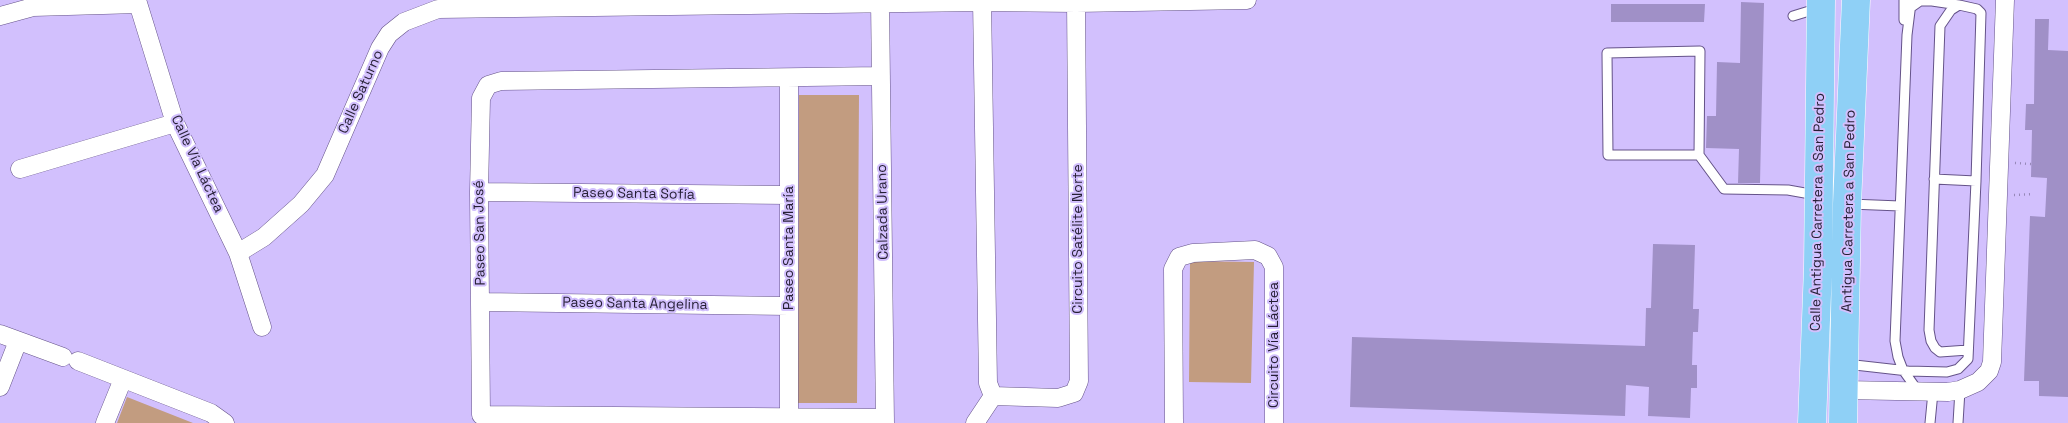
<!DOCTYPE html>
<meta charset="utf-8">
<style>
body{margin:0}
canvas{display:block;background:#d2c0fd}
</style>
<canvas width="2068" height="423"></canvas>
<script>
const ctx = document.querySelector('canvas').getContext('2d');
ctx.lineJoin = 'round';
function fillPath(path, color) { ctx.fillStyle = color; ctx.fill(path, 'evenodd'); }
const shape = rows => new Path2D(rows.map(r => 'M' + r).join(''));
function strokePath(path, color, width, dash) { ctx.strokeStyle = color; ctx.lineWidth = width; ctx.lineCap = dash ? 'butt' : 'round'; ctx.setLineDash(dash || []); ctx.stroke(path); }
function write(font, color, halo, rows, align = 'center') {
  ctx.font = font + ' "Space Grotesk",sans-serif'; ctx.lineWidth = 4; ctx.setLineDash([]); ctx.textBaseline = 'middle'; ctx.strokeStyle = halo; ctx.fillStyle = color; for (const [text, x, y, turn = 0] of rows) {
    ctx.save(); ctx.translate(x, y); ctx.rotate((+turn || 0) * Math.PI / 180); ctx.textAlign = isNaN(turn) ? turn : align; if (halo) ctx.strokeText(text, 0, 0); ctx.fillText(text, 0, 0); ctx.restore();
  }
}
fillPath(shape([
 [799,95,859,95,857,403,798,403],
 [1190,261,1254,262,1251,383,1189,382],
 [127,397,193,423,117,423]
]), '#c29c80');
fillPath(shape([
 [1741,2,1764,3,1760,183,1738,183,1739,149,1706,148,1707,116,1716,116,1717,62,1740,63],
 [1611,4,1705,4,1704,22,1611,22],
 [2035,19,2049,19,2048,50,2068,51,2068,397,2039,396,2039,381,2024,381,2030,216,2045,217,2047,178,2031,177,2032,130,2025,130,2026,104,2034,104],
 [1653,244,1695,245,1693,309,1699,309,1698,332,1693,332,1692,365,1697,365,1697,388,1691,388,1690,418,1648,416,1649,387,1626,385,1625,416,1350,407,1352,337,1645,346,1646,308,1651,308]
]), '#a090c7');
const lane = shape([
 [1904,0,1904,20],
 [1911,3,1907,35,1895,341,1898,357,1903,370,1918,391],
 [1959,5,1951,10,1940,26,1929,330,1931,341,1935,348,1940,352,1968,350],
 [1793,16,1819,8],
 [1699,155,1608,155,1607,53,1700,51,1699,155,1724,189,1788,190,1816,195],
 [1934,179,1976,181],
 [1850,204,1900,206],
 [1846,364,1908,371,1947,372,1958,369,1968,359,1976,181,1981,13,1977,9,1959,5,1932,1,1920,1,1910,8],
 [1930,423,1933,392],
 [1958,423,1960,390]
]);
const street = shape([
 [137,0,175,123,238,253,262,327],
 [880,0,885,423],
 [982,0,988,383,993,396],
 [0,16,33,7,138,4],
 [881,76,501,81,488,85,481,98,479,192,481,415,885,418],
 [789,78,789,418],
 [20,169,175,123],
 [479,192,789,195],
 [238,253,264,237,301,204,325,175,380,48,389,34,404,22,438,9,982,2,1076,3,1247,0],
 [481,302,789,306],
 [0,334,63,357],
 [78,361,211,413,225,423],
 [0,387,18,341],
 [1844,390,1948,392,1960,390,1978,382,1989,371,1992,362,2005,0],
 [993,396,1058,398,1074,393,1079,381,1076,0],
 [105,423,123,379],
 [975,423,993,396],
 [1174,423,1173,269,1179,257,1193,253,1255,250,1268,256,1274,267,1274,423]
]);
const primary = shape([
 [1812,423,1818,268,1821,0],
 [1843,423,1847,204,1856,0]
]);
strokePath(lane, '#655389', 11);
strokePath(street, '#655389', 19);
strokePath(primary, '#fff', 29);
strokePath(shape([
 [2015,163,2031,164],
 [2014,195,2033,194]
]), '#9688b8', 2.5, [1, 4]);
strokePath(lane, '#fff', 9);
strokePath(street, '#fff', 18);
strokePath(primary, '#8fd0f6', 28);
write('14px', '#251e34', '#d2c0fd', [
 ["Calle Saturno",361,92,-66],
 ["Calle Vía Láctea",197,164,65],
 ["Paseo Santa Sofía",634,194,1],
 ["Antigua Carretera a San Pedro",1849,211,-89],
 ["Calzada Urano",883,212,-91],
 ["Calle Antigua Carretera a San Pedro",1818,212,-89],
 ["Paseo San José",480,233,-91],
 ["Circuito Satélite Norte",1078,239,-90],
 ["Paseo Santa María",789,248,-90],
 ["Paseo Santa Angelina",635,304,1],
 ["Circuito Vía Láctea",1274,345,-90]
]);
</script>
